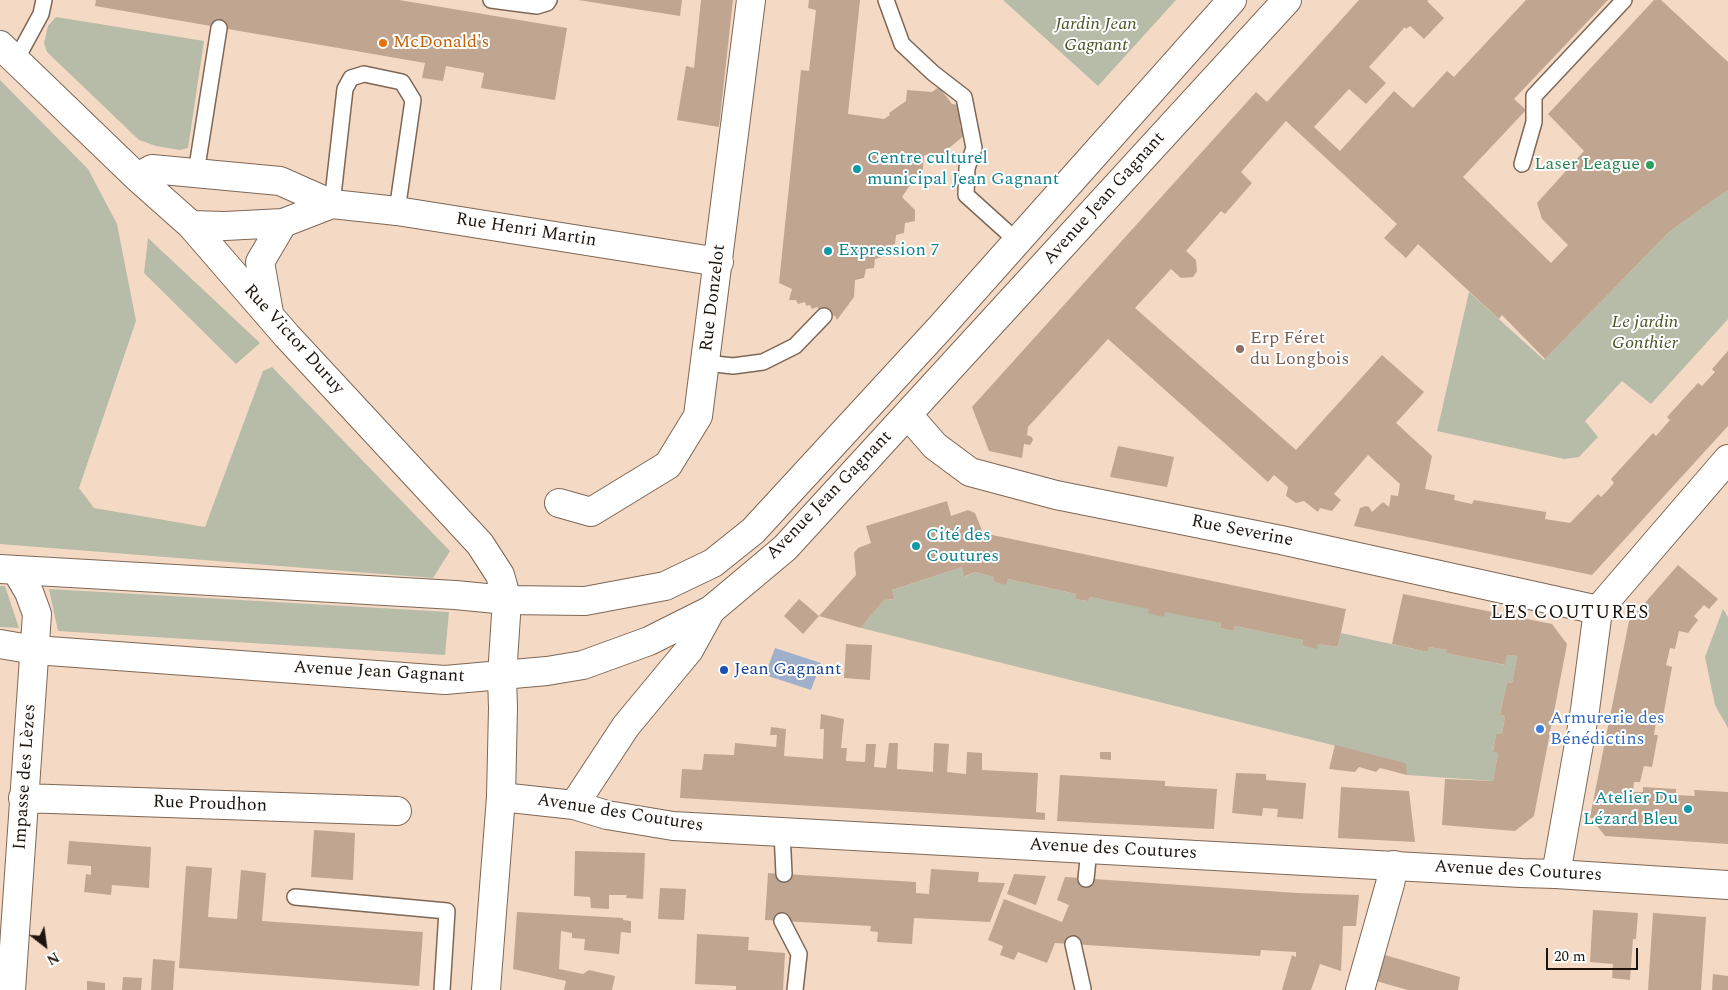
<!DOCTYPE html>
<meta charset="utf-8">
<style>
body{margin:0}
#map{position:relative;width:1728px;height:990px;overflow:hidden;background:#f4d9c5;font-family:Spectral,serif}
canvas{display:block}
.north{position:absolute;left:20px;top:920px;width:50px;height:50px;-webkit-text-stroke:4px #fff;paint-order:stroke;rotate:150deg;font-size:14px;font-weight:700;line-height:20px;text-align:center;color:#1d140d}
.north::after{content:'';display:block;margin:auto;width:18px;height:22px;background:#1d140d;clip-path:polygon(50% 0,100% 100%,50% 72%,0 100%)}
.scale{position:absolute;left:1546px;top:948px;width:92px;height:22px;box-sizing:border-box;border:2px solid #1d140d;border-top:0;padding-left:6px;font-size:15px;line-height:18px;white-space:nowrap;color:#1d140d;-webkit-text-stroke:4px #fff;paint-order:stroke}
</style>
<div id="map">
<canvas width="1728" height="990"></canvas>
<div class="north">N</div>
<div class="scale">20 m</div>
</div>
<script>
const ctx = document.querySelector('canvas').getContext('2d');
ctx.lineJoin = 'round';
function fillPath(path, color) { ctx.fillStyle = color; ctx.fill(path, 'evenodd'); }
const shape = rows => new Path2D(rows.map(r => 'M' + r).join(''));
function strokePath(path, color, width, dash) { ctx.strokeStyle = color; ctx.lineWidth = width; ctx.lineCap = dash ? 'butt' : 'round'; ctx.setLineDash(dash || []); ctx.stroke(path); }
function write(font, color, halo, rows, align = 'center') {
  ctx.font = font + ' Spectral,serif'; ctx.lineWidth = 4; ctx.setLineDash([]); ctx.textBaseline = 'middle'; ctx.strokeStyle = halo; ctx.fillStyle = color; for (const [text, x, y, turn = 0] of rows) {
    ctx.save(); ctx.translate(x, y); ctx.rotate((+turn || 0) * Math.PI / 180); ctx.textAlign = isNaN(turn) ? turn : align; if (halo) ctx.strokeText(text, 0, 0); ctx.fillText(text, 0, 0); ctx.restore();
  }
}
fillPath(shape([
 [1003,0,1176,0,1098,86],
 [56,17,204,41,188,148,180,150,156,146,139,140,47,52,44,43,48,26],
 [0,80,88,169,117,224,136,321,79,488,94,508,205,527,263,371,272,367,450,551,433,578,0,544],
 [1728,190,1728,319,1651,404,1622,381,1585,421,1598,437,1579,457,1564,459,1437,431,1469,292,1544,360,1670,231],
 [148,238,260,343,236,364,144,273],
 [962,567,965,577,975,572,994,577,993,581,1006,584,1008,579,1076,594,1075,599,1088,601,1090,597,1199,618,1221,623,1220,628,1234,631,1235,626,1303,640,1302,645,1318,644,1338,647,1341,633,1428,652,1429,647,1447,650,1447,653,1504,665,1507,655,1517,656,1512,683,1507,682,1500,715,1505,716,1502,734,1496,734,1493,751,1498,753,1493,781,1407,775,1405,763,861,628,884,600,895,599,892,590],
 [0,586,5,586,19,628,0,627],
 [49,589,449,612,445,655,58,631],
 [1723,609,1728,617,1728,728,1715,705,1705,657]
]), '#b6bca8');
fillPath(shape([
 [775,648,821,663,811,690,765,675]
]), '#a0b0cb');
fillPath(shape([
 [96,0,399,0,567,28,555,100,481,88,484,73,446,66,443,81,422,78,425,63,95,6],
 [578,0,682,0,680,16],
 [701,0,733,0,719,127,677,120,686,66,694,68],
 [809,0,860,0,848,114,884,119,890,115,889,113,906,101,907,90,932,92,939,87,952,104,961,105,960,127,966,134,948,149,947,159,924,155,922,181,914,179,902,197,915,210,915,221,905,223,904,233,896,235,895,244,886,246,885,256,875,259,874,268,866,269,864,278,855,280,854,297,837,320,835,316,824,311,820,312,817,307,812,309,810,305,806,306,805,302,798,304,796,300,789,300,792,289,779,283,801,70,809,71,816,10,808,8],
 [1359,0,1429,0,1427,1,1444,18,1424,39,1410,26,1406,29,1405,27,1369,67,1386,83,1366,104,1349,89,1314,127,1340,151,1394,91,1413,108,1447,71,1454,77,1526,0,1608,0,1514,99,1526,110,1463,177,1551,263,1568,245,1542,219,1537,203,1584,151,1548,114,1654,0,1661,0,1728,62,1728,190,1670,231,1545,359,1502,315,1499,319,1418,244,1406,258,1384,238,1397,224,1286,121,1241,172,1252,183,1225,214,1221,211,1186,251,1196,260,1197,271,1193,277,1181,278,1171,269,1135,308,1296,450,1382,355,1424,392,1396,423,1432,456,1425,489,1455,495,1454,500,1472,504,1474,500,1546,512,1545,519,1570,523,1598,494,1601,497,1607,491,1614,483,1611,479,1653,433,1656,436,1670,420,1667,417,1698,383,1702,386,1715,372,1712,369,1728,351,1728,426,1592,575,1354,526,1360,508,1366,506,1369,507,1372,512,1383,502,1389,507,1391,495,1398,496,1400,484,1368,455,1334,494,1341,500,1332,511,1320,508,1318,512,1304,501,1296,503,1286,496,1288,487,1274,475,1268,482,1108,339,1028,427,1027,435,1032,437,1033,440,1030,445,1024,444,1022,458,989,451,972,407,1256,92,1267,102],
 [1118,446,1174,457,1167,487,1110,477],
 [947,501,951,516,968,510,975,513,983,533,1346,609,1338,647,1318,644,1317,649,1302,645,1303,640,1235,626,1234,631,1220,628,1221,623,1165,612,1164,617,1148,613,1149,609,1090,597,1088,601,1075,599,1076,594,1008,579,1006,585,993,581,994,577,975,572,964,577,962,567,892,590,895,599,884,600,861,628,819,616,856,575,854,553,858,548,871,543,866,526],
 [1678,565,1718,599,1709,609,1704,605,1694,616,1698,620,1688,633,1679,631,1675,649,1670,648,1666,665,1672,667,1663,717,1657,715,1654,735,1658,735,1652,767,1644,766,1640,782,1634,782,1633,792,1643,792,1643,787,1676,789,1676,795,1695,796,1694,790,1728,792,1728,844,1605,836,1590,817,1629,621],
 [1403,594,1552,624,1567,644,1534,816,1515,831,1442,825,1445,779,1493,781,1498,753,1493,752,1496,734,1502,734,1505,716,1500,715,1507,682,1512,683,1517,656,1507,655,1505,665,1446,653,1447,650,1429,647,1428,652,1392,644],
 [799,599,819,616,803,634,784,616],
 [846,644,872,645,870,680,844,678],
 [821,714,844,719,841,748,847,748,846,761,865,762,866,744,876,744,874,767,886,768,889,743,898,743,897,769,933,772,934,743,949,744,947,772,966,774,967,752,982,753,982,770,1038,773,1036,812,1045,813,1045,820,680,798,682,769,702,770,704,754,734,755,735,743,776,747,777,735,770,735,771,727,786,729,784,756,823,759,824,729,820,729],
 [1335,745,1406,763,1407,775,1380,768,1376,772,1359,767,1355,772,1329,769],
 [1100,752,1111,752,1111,760,1100,759],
 [1236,773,1266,774,1266,780,1306,783,1303,819,1277,817,1278,809,1263,808,1262,816,1232,813],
 [1060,775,1165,781,1165,786,1217,789,1214,829,1057,821],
 [1341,787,1409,791,1415,842,1338,838],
 [314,830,355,833,353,880,311,877],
 [69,841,151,847,149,888,112,885,111,895,84,892,86,874,91,875,91,866,67,864],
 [575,851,645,853,643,899,626,898,627,895,609,895,609,909,591,908,590,897,574,896],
 [186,866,212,868,208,917,237,919,241,870,266,873,262,921,423,932,419,986,179,968],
 [931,869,979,872,978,882,1005,883,990,922,914,918,912,944,877,942,878,932,870,931,871,926,765,920,768,873,916,882,916,893,929,894],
 [1014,874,1046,876,1036,905,1007,894],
 [1065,877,1297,893,1359,895,1356,926,1343,926,1341,971,1320,964,1311,990,1282,990,1292,955,1296,957,1296,952,1261,950,1260,956,1055,943,1047,963,1018,952,1014,960,1000,955,1003,946,988,940,1004,899,1062,922,1069,905,1057,900],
 [660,888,686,889,684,920,658,919],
 [1593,910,1638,913,1636,939,1633,939,1630,980,1612,978,1613,964,1590,962],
 [517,912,623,918,623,920,631,921,631,933,621,932,619,954,584,950,585,939,572,938,572,933,561,931,559,969,583,974,589,970,615,976,612,990,564,990,566,981,513,969],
 [1653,913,1706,917,1701,990,1648,990],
 [697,934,749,937,748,950,785,953,783,990,736,990,736,986,695,984],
 [1385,955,1460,977,1458,990,1408,990,1376,981],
 [153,959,175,961,173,990,151,990],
 [1713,974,1728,976,1728,990,1712,990],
 [123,977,142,978,141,990,122,990],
 [87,981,105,983,105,990,87,990]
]), '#c0a691');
const service = shape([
 [491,0,537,6,547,3,549,0],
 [886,0,902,44,933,73,964,97,974,148,967,168,966,195,1017,241],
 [16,60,41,14,44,0],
 [1522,164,1534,122,1534,96,1624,0],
 [196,173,219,28],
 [332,204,345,89,351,78,364,74,402,82,413,100,397,211],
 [706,363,733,366,763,362,795,346,824,316],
 [782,832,784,874],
 [1086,879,1089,849],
 [295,897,447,911,442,990],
 [782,921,799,954,795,990],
 [1073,944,1083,989]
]);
const minor = shape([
 [0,45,137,177,191,225,287,336,480,544,500,575,507,600],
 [137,177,152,169,280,181,332,204,283,223,225,226,191,225],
 [332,204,397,211,719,262],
 [269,313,260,262,283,223],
 [908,415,935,446,970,472,1056,495,1281,540,1598,610],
 [559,503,591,512,668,465,698,416,751,0],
 [23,798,397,811],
 [1556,874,1585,710,1598,610,1728,459],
 [11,990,37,614,29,592,16,570],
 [486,990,501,797],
 [1360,990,1390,884,1394,865]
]);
const tertiary = shape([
 [507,600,502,676,503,708,501,797,574,805,607,815,673,826,1521,873,1556,874,1728,885],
 [574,805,626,726,689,650,711,610]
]);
const secondary = shape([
 [0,569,455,595,507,600,585,601,665,586,713,563,753,531,940,328,1232,0],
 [0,644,35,650,445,680,547,671,583,665,649,641,711,610,785,548,1287,0]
]);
strokePath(service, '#7e6755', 18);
strokePath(minor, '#7e6755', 30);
strokePath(tertiary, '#7e6755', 30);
strokePath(secondary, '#7e6755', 30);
strokePath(service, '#fff', 15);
strokePath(minor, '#fff', 28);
strokePath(tertiary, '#fff', 28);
strokePath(secondary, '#fff', 28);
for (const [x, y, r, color] of [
 [383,43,5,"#e8710a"],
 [1650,165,5,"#2e9e5b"],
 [857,169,5,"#0f9aa8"],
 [828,251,5,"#0f9aa8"],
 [1240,349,5,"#8d6e63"],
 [916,546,5,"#0f9aa8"],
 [724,670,5,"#1a4fb4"],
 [1540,729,5,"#3f7fe0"],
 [1688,809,5,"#0f9aa8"]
]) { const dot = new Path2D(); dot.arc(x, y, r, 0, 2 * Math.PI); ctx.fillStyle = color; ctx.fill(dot); strokePath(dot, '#fff', 2); }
write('italic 18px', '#495323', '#fff', [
 ["Jardin Jean",1096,25],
 ["Gagnant",1096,46],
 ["Le jardin",1645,323],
 ["Gonthier",1645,344]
]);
write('18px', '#c56008', '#fff', [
 ["McDonald's",393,43]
], 'left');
write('18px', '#0d838f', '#fff', [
 ["Centre culturel",867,159],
 ["municipal Jean Gagnant",867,180],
 ["Expression 7",838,251],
 ["Cité des",926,536],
 ["Coutures",926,557],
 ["Atelier Du",1678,799,"right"],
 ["Lézard Bleu",1678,820,"right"]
], 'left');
write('18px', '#27864d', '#fff', [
 ["Laser League",1640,165]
], 'right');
write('18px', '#1d140d', '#fff', [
 ["Avenue Jean Gagnant",1105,199,-48],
 ["Rue Henri Martin",526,231,9],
 ["Rue Donzelot",714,298,-83],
 ["Rue Victor Duruy",293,340,48],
 ["Avenue Jean Gagnant",830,496,-46],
 ["Rue Severine",1242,532,11],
 ["Avenue Jean Gagnant",379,673,3],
 ["Impasse des Lèzes",26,777,-86],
 ["Rue Proudhon",210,805,2],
 ["Avenue des Coutures",620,814,9],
 ["Avenue des Coutures",1113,850,3],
 ["Avenue des Coutures",1518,872,3]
]);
write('18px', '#785e54', '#fff', [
 ["Erp Féret",1250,339],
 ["du Longbois",1250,360]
], 'left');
write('18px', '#164399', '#fff', [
 ["Jean Gagnant",734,670]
], 'left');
write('18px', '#366cbe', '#fff', [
 ["Armurerie des",1550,719],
 ["Bénédictins",1550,740]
], 'left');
ctx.letterSpacing = '1px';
write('19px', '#1d140d', '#fff', [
 ["LES COUTURES",1570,614]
]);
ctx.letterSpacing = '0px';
</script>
